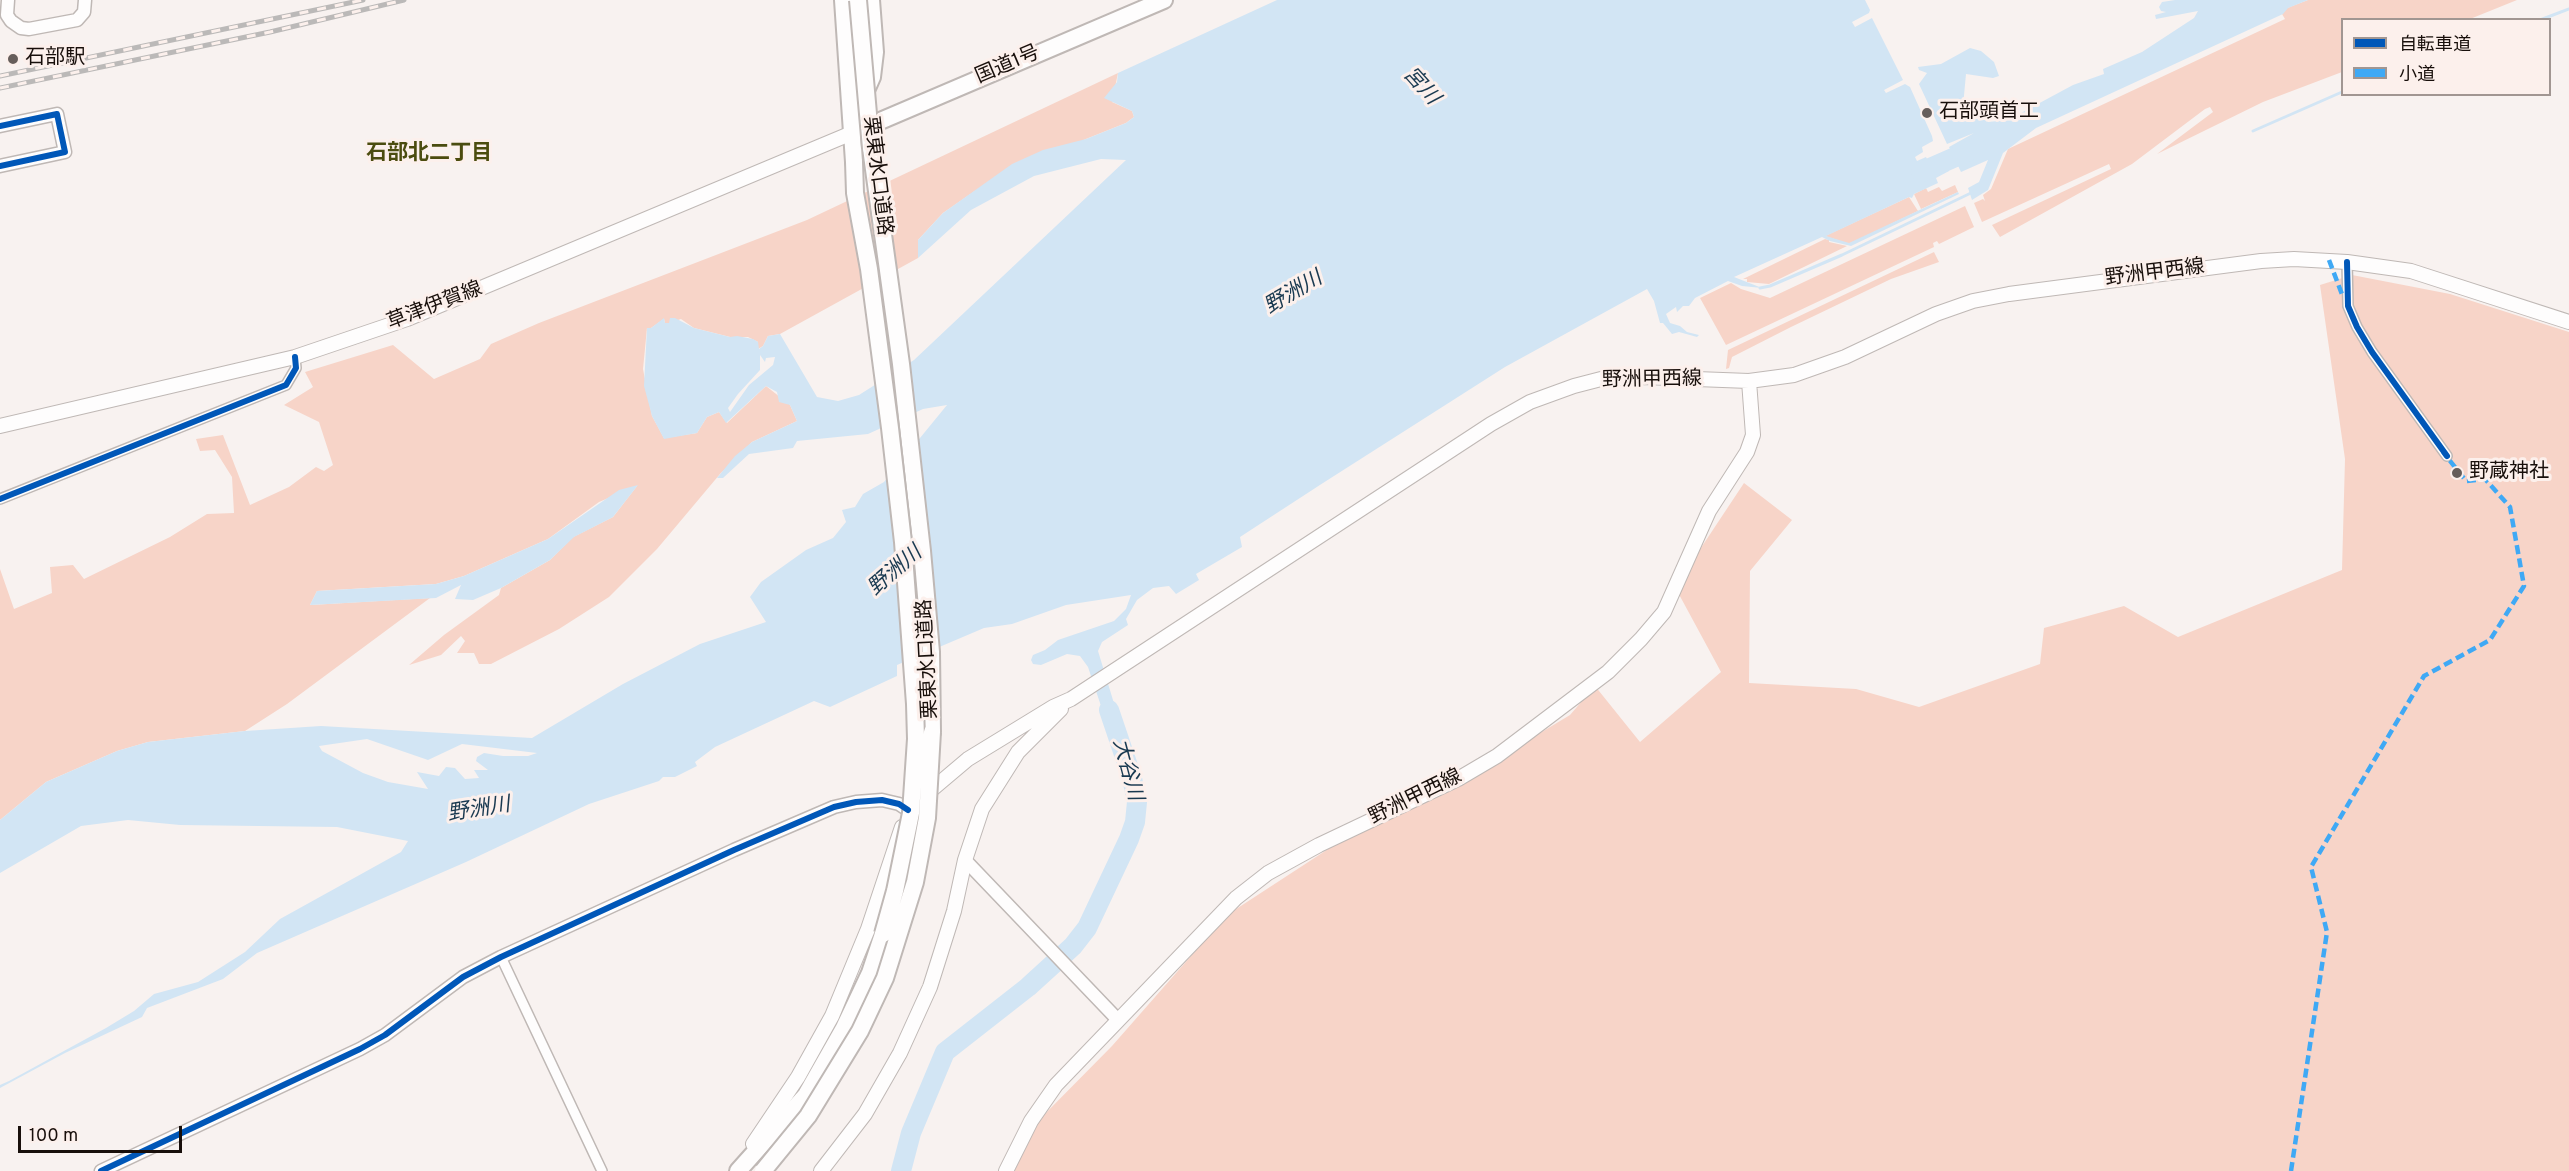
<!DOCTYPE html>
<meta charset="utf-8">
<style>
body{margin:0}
#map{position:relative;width:2569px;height:1171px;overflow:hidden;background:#f8f2f0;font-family:Overpass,"Noto Sans JP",sans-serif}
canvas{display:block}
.legend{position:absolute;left:2341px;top:18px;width:210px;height:78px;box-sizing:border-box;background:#fcf0ec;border:2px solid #a19692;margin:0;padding:8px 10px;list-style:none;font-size:18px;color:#180f0b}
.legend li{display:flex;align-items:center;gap:12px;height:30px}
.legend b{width:30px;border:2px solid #a19692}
.scale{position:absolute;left:18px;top:1126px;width:164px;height:27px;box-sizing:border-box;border:3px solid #180f0b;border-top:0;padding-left:8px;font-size:18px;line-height:21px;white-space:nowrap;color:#180f0b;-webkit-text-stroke:4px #fcf0ec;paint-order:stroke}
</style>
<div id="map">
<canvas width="2569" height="1171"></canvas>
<ul class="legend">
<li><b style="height:8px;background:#0057b8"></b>自転車道</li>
<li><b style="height:8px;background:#3fa9f5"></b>小道</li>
</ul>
<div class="scale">100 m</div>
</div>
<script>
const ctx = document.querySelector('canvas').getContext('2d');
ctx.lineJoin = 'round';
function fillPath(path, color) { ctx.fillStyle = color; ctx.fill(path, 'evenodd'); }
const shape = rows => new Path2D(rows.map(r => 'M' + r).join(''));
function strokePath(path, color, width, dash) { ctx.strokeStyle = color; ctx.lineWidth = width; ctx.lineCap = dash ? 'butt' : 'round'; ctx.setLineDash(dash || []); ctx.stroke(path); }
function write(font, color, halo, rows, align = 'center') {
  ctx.font = font + ' Overpass,"Noto Sans JP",sans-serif'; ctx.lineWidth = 6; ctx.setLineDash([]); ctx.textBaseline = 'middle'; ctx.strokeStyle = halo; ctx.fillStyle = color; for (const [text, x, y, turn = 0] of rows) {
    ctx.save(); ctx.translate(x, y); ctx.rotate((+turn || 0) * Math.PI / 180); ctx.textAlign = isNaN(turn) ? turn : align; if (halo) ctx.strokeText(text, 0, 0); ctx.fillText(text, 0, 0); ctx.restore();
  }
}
fillPath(shape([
 [2308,0,2517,0,2470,19,2342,20,2342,72,2263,102,2157,154,2213,112,2210,107,2205,109,2132,164,2000,237,1992,225,2111,169,2109,164,1982,222,1974,203,1983,199,1985,201,1983,195,1991,189,2008,149,2285,19,2282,14,2287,8],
 [1118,73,1112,102,1132,111,1134,117,1126,123,1086,139,975,191,943,213,918,240,918,258,780,334,768,336,763,346,758,349,758,342,748,337,730,337,694,328,681,319,669,323,665,323,664,319,651,328,647,328,643,369,652,416,664,438,697,433,707,417,719,412,727,423,766,386,790,405,797,421,752,442,720,474,657,549,609,597,559,629,491,664,479,664,474,653,457,653,465,641,461,636,441,655,409,665,444,635,499,595,501,588,550,560,573,537,613,517,637,486,599,502,548,539,464,576,436,584,317,591,310,605,430,598,287,704,245,731,148,742,117,751,46,782,0,820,0,569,14,609,52,593,50,567,73,565,84,579,170,537,207,514,234,513,232,477,215,450,200,451,196,439,223,435,250,505,289,487,316,467,324,471,333,465,319,422,284,405,313,387,305,372,393,345,434,379,480,359,491,344,539,323,807,220],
 [1955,185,1958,192,1921,209,1914,194,1926,188,1928,192,1939,187,1942,191],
 [1909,197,1918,211,1849,244,1825,236],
 [1965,206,1974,227,1939,244,1937,241,1933,243,1934,247,1726,345,1700,298,1731,283,1741,289,1770,298],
 [1825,239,1829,240,1829,242,1847,246,1769,284,1747,282,1747,279,1743,279],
 [1934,252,1939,262,1891,279,1791,327,1732,357,1729,368,1726,369,1728,350],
 [2352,275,2450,294,2569,332,2569,1171,1014,1171,1034,1125,1112,1046,1227,915,1362,827,1452,786,1570,715,1595,686,1640,742,1721,672,1675,587,1744,483,1792,520,1750,571,1749,683,1856,689,1919,707,2040,664,2044,628,2124,606,2178,637,2342,570,2345,459,2320,285]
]), '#f7d4c8');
fillPath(shape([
 [1277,0,1865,0,1870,10,1869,13,1852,22,1855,27,1872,18,1903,80,1884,90,1886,93,1905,84,1910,87,1932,136,1933,141,1922,147,1923,152,1915,157,1917,161,1926,157,1928,161,1941,155,1949,171,1936,178,1938,183,1914,194,1912,198,1909,197,1826,236,1849,243,1958,192,1959,194,1851,246,1830,241,1822,237,1734,277,1762,288,1742,286,1728,281,1695,298,1689,306,1683,306,1677,312,1676,307,1666,314,1670,323,1680,326,1687,332,1699,335,1697,337,1679,332,1672,334,1663,323,1660,323,1654,301,1647,289,1505,367,1323,483,1240,537,1242,547,1196,574,1199,580,1176,594,1169,586,1153,588,1137,600,1126,619,1128,625,1102,642,1098,651,1120,723,1117,724,1120,734,1114,737,1110,727,1108,727,1088,667,1080,656,1067,654,1041,665,1033,664,1031,660,1033,655,1045,650,1058,640,1114,621,1126,609,1131,595,1066,605,1012,624,984,628,897,665,897,676,830,707,814,701,715,747,695,762,697,766,675,777,663,777,659,781,589,804,466,862,257,953,223,979,147,1008,142,1017,65,1053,0,1088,0,1085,9,1081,106,1028,134,1011,154,994,198,982,245,952,280,919,401,852,408,841,337,827,180,825,128,820,81,826,0,873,0,820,46,782,117,751,148,742,245,731,321,726,532,738,623,684,700,644,766,622,750,597,761,582,806,550,833,538,846,522,842,510,855,507,863,494,884,482,947,405,923,409,868,434,797,441,793,448,749,454,723,478,717,478,735,456,752,442,797,421,790,405,779,402,777,392,766,386,726,423,719,412,707,417,697,433,664,439,652,416,644,386,647,328,651,328,664,318,665,323,669,323,670,318,675,318,694,328,730,337,737,336,753,339,758,342,759,349,763,346,768,336,780,334,817,397,838,401,859,395,914,360,1126,160,1101,159,1034,176,971,210,918,258,918,240,943,213,1012,164,1043,150,1086,139,1126,123,1134,117,1132,111,1104,98,1117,82,1118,73],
 [760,355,765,362,766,358,775,357,773,365,749,385,730,412,728,408,738,394,760,370],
 [367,739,428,760,462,744,537,753,528,756,503,756,484,753,477,757,476,761,488,770,474,770,479,778,465,779,455,768,446,767,439,776,417,772,428,789,388,782,363,773,322,751,319,746],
 [2175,0,2308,0,2288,8,2283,14,2036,128,2003,153,1988,190,1972,200,1968,188,1979,182,1988,160,1961,172,1949,147,1974,133,1947,144,1919,84,1927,73,1919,70,1918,67,1941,64,1970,48,1981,51,1994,62,1999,76,1993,78,1966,74,1963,106,1996,109,1986,115,1988,122,2008,120,2073,85,2104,74,2103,69,2142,52,2194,18,2198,11,2156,19,2155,15,2166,12,2161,11,2159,7,2162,2],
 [638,485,613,517,574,537,550,560,501,588,473,600,455,599,461,585,436,598,310,605,317,591,436,584,464,576,548,539,619,490]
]), '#d2e5f4');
strokePath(shape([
 [2540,20,2569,9],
 [2253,131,2342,92],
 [1760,288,1770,286,1842,255,1973,192]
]), '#d2e5f4', 3);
strokePath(shape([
 [1921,172,1976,148],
 [901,1171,911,1133,945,1052,1028,987,1073,946,1087,928,1129,839,1135,822,1137,802,1132,778,1109,710]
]), '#d2e5f4', 20);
const street = shape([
 [2347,262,2348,306,2357,327,2372,352,2447,456],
 [0,499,286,385,296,368,295,357],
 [501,957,602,1171]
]);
const secondary = shape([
 [8,0,7,15,11,21,21,28,29,29,77,20,84,12,85,0],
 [0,126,57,114,65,152,0,166],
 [965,860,1118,1020],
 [101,1171,360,1049,385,1035,463,977,501,957,734,850,834,807,856,802,882,800,899,804,908,810]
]);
const primary = shape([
 [0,426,295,357,407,319,852,133],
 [923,797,968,759,1053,707,1071,699,1491,424,1530,402,1574,386,1601,379,1644,377,1749,381,1794,375,1845,357,1936,314,1973,301,2009,294,2261,261,2294,259,2347,262,2411,271,2569,322],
 [753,1144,798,1077,832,1016,868,929,902,827],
 [821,1171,865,1114,900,1053,930,987,954,911,965,860,982,809,1018,752,1061,709],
 [1006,1171,1031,1121,1056,1085,1236,898,1268,873,1319,845,1458,779,1497,756,1608,672,1641,639,1664,612,1709,511,1747,452,1753,435,1749,381]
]);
const highway = shape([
 [843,0,854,162],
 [864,95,872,77,875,52,871,0],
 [852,133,1164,0],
 [871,148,901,364,922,551,931,652,932,732],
 [738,1171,806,1095,844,1028,870,973,883,934]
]);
strokePath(street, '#bfb8b5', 12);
strokePath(secondary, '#bfb8b5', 15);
strokePath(primary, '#bfb8b5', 16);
strokePath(highway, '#bfb8b5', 20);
strokePath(street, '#fefdfd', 9);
strokePath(secondary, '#fefdfd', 12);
strokePath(primary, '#fefdfd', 14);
strokePath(highway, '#fefdfd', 16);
const rail = shape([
 [0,76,363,0],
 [0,88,270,32,404,0]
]);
strokePath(rail, '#bbb9b8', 5);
strokePath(rail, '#fcf0ec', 3, [9]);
const highwayBridge = shape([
 [858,0,871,148],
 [854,162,855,193,869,269,890,428,903,542,915,704,916,739,911,813,895,891,883,934],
 [763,1171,808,1116,860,1031,885,978,915,882,927,818,932,732]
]);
strokePath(highwayBridge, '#bfb8b5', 20, []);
strokePath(highwayBridge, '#fefdfd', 16);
strokePath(shape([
 [2329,260,2343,297],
 [2291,1171,2327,932,2311,867,2424,676,2490,640,2524,586,2510,507,2485,479,2466,481,2443,452]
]), '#3fa9f5', 4.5, [9, 4.5]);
strokePath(shape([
 [0,126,57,114,65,152,0,166],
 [2347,262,2348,306,2357,327,2372,352,2447,456],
 [0,499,286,385,296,368,295,357],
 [101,1171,360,1049,385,1035,463,977,501,957,734,850,834,807,856,802,882,800,899,804,908,810]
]), '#0057b8', 6);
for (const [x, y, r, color] of [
 [13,59,6,"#665e5b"],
 [1927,113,6,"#665e5b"],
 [2457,473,6,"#665e5b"]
]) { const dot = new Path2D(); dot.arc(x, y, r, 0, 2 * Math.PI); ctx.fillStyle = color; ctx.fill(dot); strokePath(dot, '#fcf0ec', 2); }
write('20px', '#180f0b', '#fcf0ec', [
 ["石部駅",25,59],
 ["石部頭首工",1939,113],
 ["野蔵神社",2469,473]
], 'left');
write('20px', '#180f0b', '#fcf0ec', [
 ["国道1号",1008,66,-23],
 ["栗東水口道路",876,176,83],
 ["野洲甲西線",2155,274,-7],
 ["草津伊賀線",435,307,-21],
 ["野洲甲西線",1652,381,-1],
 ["栗東水口道路",929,659,-93],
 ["野洲甲西線",1416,798,-26]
]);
write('italic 21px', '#193950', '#fcf0ec', [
 ["宮川",1420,87,48],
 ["野洲川",1294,294,-31],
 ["野洲川",896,572,-41],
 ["大谷川",1126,770,75],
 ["野洲川",479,811,-9]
]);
write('bold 21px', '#4b4c0f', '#fcf0ec', [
 ["石部北二丁目",429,155]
]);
</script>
